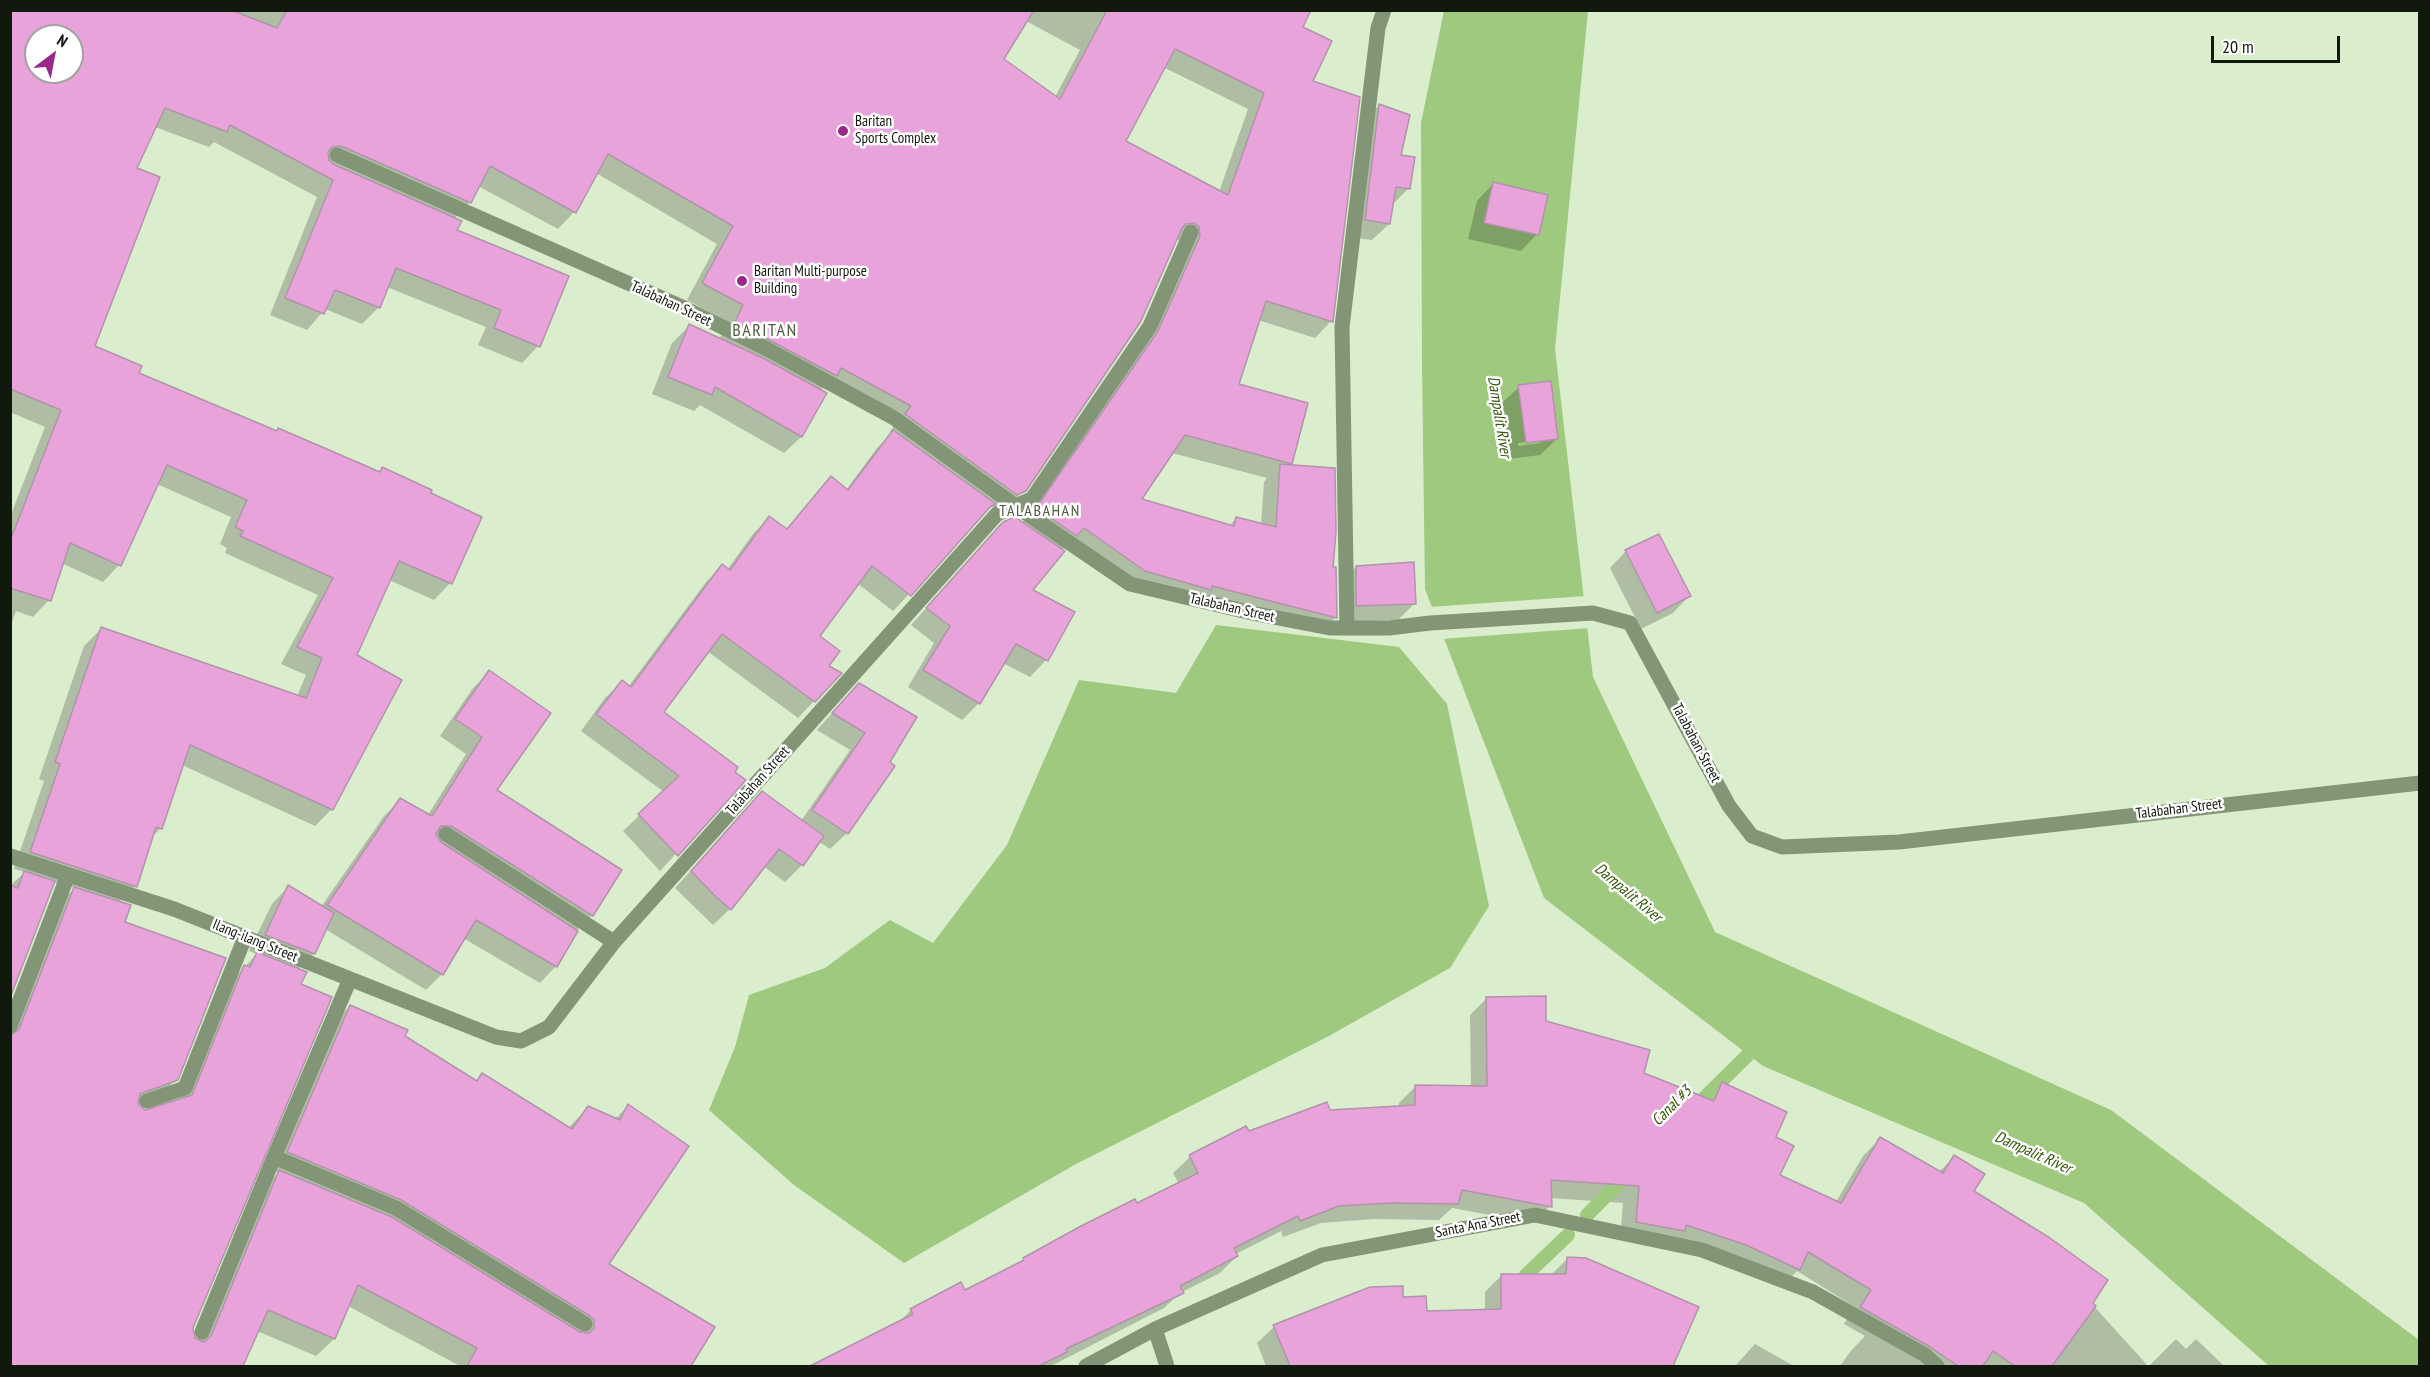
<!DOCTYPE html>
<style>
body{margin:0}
#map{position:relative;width:2430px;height:1377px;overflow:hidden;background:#daedcd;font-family:"PT Sans Narrow",sans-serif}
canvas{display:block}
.frame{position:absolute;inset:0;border:12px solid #11180c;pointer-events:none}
.north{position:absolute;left:24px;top:24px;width:60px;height:60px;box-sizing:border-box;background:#fff;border:2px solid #a0a39e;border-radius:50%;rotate:32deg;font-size:16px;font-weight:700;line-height:24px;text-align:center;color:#11180c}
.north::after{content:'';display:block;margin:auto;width:21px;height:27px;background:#982989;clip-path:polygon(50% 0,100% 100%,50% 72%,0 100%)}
.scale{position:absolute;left:2211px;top:36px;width:129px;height:27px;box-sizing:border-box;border:3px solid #11180c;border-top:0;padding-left:8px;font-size:18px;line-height:21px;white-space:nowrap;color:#11180c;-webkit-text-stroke:4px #fff;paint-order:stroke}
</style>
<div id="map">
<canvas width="2430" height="1377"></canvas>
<div class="frame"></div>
<div class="north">N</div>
<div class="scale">20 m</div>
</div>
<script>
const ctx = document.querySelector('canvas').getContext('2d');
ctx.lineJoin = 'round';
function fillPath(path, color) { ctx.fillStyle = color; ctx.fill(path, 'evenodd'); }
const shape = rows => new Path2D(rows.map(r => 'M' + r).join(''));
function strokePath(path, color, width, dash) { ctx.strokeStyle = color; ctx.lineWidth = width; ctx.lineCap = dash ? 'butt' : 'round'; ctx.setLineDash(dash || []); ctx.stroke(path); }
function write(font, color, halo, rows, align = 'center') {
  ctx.font = font + ' "PT Sans Narrow",sans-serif'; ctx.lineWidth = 5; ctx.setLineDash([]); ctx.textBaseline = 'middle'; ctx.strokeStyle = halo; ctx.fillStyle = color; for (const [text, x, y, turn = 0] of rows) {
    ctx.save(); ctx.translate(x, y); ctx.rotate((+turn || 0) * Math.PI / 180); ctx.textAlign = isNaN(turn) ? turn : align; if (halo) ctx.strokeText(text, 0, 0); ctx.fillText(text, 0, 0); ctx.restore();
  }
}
fillPath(shape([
 [1444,11,1588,11,1555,349,1593,677,1715,932,2111,1110,2419,1340,2419,1366,2269,1366,2084,1203,1763,1066,1544,898,1425,589,1422,365,1421,123],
 [1216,625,1399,647,1447,704,1489,906,1450,968,1327,1037,1076,1164,904,1263,794,1185,709,1110,735,1047,749,995,825,968,890,920,933,943,1007,845,1079,680,1176,693]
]), '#9ec97f');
fillPath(shape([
 [1586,596,1590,628,1441,639,1429,607]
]), '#daedcd');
fillPath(shape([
 [10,10,1310,10,1301,28,1311,82,1331,321,1315,338,1258,320,1237,385,1291,464,1289,466,1332,569,1336,617,1319,633,1128,587,1067,544,1031,590,1046,660,1030,677,1003,663,979,703,962,720,908,687,934,643,911,625,986,541,1021,524,1142,350,1183,244,1177,239,1024,490,1007,507,999,511,992,506,893,611,857,583,818,637,827,666,814,701,798,718,707,651,662,712,744,780,660,871,623,831,664,792,581,731,605,698,622,682,628,687,706,582,722,566,727,570,753,534,769,518,786,530,831,478,846,490,877,448,892,433,890,431,896,424,826,385,820,391,825,393,801,437,784,453,700,405,694,411,652,394,672,343,689,326,719,340,728,322,687,300,717,244,596,173,574,212,558,229,478,186,470,202,454,219,455,231,538,346,522,363,478,345,486,327,387,287,379,307,362,324,325,309,307,330,270,315,317,197,214,142,209,147,155,127,135,169,93,347,137,374,276,432,278,429,378,473,382,469,450,583,434,600,389,580,355,656,332,809,315,826,182,765,161,828,151,838,135,886,118,903,176,1079,158,1098,137,1105,144,1112,180,1100,227,985,257,954,249,951,272,904,288,887,321,907,384,816,400,800,428,815,466,754,440,736,473,688,489,672,495,791,620,870,592,915,577,930,556,966,540,983,463,938,442,974,426,990,325,929,314,954,297,970,191,1328,193,1338,199,1343,262,1189,278,1173,270,1170,332,1024,350,1006,475,1082,483,1074,568,1128,588,1108,615,1119,628,1106,607,1264,713,1327,690,1366,460,1366,348,1306,334,1339,316,1356,257,1331,242,1366,10,1366,10,1026,56,907,75,888,53,882,10,993,10,886,25,872,14,869,44,781,39,779,84,646,101,629,297,696,306,675,281,664,318,595,225,553,227,548,220,544,231,517,157,484,119,565,103,582,61,563,49,600,33,617,16,611,10,628,10,517,45,427,10,412],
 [1026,21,1080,50,1055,97,1002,59],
 [36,36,72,36,72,72,36,72],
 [1163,67,1248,109,1219,192,1124,141],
 [1172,453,1267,478,1264,482,1261,524,1237,518,1229,526,1140,500],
 [1379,105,1399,156,1408,189,1392,205,1389,224,1372,240,1349,237,1363,122],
 [1493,184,1537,234,1521,251,1468,239,1477,201],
 [1519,387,1557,439,1540,455,1509,459,1502,403],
 [1540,440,1540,443,1518,446,1518,443],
 [1626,551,1689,596,1673,613,1641,629,1610,568],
 [1356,567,1415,603,1398,620,1340,622,1340,584],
 [842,702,915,717,847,833,830,849,818,841,802,865,785,882,763,866,730,909,713,925,675,888,746,810,801,821,850,750,817,730],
 [1487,998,1545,1022,1642,1074,1706,1100,1723,1084,1774,1137,1778,1176,1836,1202,1863,1156,1880,1139,1938,1173,1954,1157,1972,1192,2091,1303,2148,1366,1840,1366,1850,1352,1865,1336,1844,1324,1855,1307,1797,1271,1782,1286,1729,1261,1620,1238,1623,1203,1550,1198,1550,1206,1534,1223,1452,1208,1439,1220,1374,1219,1321,1223,1283,1237,1281,1231,1236,1254,1237,1256,1220,1273,1180,1293,1164,1308,1051,1366,825,1366,898,1323,911,1310,965,1292,1018,1265,1024,1259,1179,1184,1173,1173,1190,1157,1248,1133,1329,1112,1399,1107,1399,1103,1416,1086,1471,1087,1470,1015],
 [1567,1259,1697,1308,1671,1366,1266,1366,1257,1343,1274,1327,1402,1299,1425,1313,1485,1311,1485,1292,1502,1275,1550,1276],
 [2176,1339,2186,1349,2196,1339,2224,1366,2149,1366],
 [1755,1344,1794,1366,1735,1366]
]), '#0003');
strokePath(shape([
 [1692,1110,1760,1043],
 [1587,1215,1630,1172],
 [1518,1290,1526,1275,1568,1235]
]), '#9ec97f', 14);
const building = shape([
 [10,10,231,10,277,28,287,10,1034,10,1004,59,1060,99,1107,10,1311,10,1303,27,1332,41,1313,81,1360,97,1333,322,1266,301,1239,384,1308,403,1292,464,1185,435,1142,499,1234,526,1236,517,1276,527,1280,464,1335,468,1336,532,1333,567,1336,567,1337,618,1212,586,1211,590,1145,571,1084,528,1077,536,1036,508,1158,331,1200,236,1199,227,1194,223,1186,224,1182,228,1141,321,1026,491,1017,495,905,414,911,406,841,368,837,376,735,322,743,305,702,283,733,226,608,154,576,213,490,166,471,203,341,146,332,147,328,152,329,160,333,164,462,221,457,230,569,276,540,347,494,328,501,310,396,268,380,308,335,290,324,314,285,298,333,180,230,125,227,132,165,108,137,168,160,177,95,346,142,366,139,373,277,431,278,428,380,472,382,467,432,490,431,493,482,517,452,584,399,561,357,655,402,680,333,810,190,745,162,829,156,827,137,887,30,852,60,764,55,762,101,627,306,698,322,658,297,647,333,578,240,536,243,531,235,527,247,500,167,465,121,566,70,543,51,601,10,588,10,541,61,410,10,389,10,10],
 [36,36,72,36,72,72,36,72,36,36],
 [1175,49,1264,93,1228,195,1126,141,1175,49],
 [1379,104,1410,115,1401,155,1415,157,1410,189,1396,187,1390,224,1365,220,1379,104],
 [1493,182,1548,195,1539,235,1484,223,1493,182],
 [689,324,763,358,827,393,802,437,715,387,712,395,668,377,689,324],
 [1551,381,1558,439,1526,443,1518,385,1551,381],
 [893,430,996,504,990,507,911,596,872,566,820,636,840,651,829,666,842,673,815,702,722,634,664,712,738,767,735,772,746,780,678,856,638,814,679,776,596,714,622,680,631,687,722,564,730,570,769,516,787,529,831,476,848,490,893,430],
 [1015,517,1065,551,1033,590,1075,612,1048,661,1016,644,980,704,923,670,950,626,926,608,1003,522,1015,517],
 [1659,534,1691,596,1657,613,1625,550,1659,534],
 [1414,562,1416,604,1356,606,1356,566,1414,562],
 [489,670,551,713,497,790,622,870,593,916,451,826,441,826,436,834,441,842,578,931,557,967,476,920,443,975,327,905,400,798,432,816,482,737,455,719,489,670],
 [859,683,917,717,890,762,895,766,848,834,812,810,865,733,832,713,859,683],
 [762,791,824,836,803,866,779,849,731,910,714,895,691,871,762,791],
 [24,871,55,881,10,998,10,885,18,888,24,871],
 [288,885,334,913,315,954,265,935,288,885],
 [74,887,131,905,125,922,226,958,178,1080,140,1094,138,1104,145,1110,192,1095,244,965,250,967,257,952,307,972,301,984,332,997,193,1328,195,1338,204,1342,211,1336,279,1170,392,1217,580,1332,589,1333,594,1329,594,1320,590,1316,401,1200,287,1152,350,1005,408,1030,405,1036,477,1081,482,1073,572,1129,588,1106,620,1120,628,1104,689,1146,609,1264,715,1327,691,1366,467,1366,477,1348,358,1285,335,1339,268,1310,243,1366,10,1366,10,1036,19,1029,74,887],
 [1546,996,1546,1021,1650,1050,1644,1073,1714,1101,1722,1082,1787,1112,1776,1137,1794,1146,1780,1175,1841,1203,1880,1137,1943,1173,1954,1155,1985,1174,1974,1191,2050,1238,2108,1280,2093,1303,2096,1306,2052,1366,2015,1366,1993,1351,1983,1366,1958,1366,1930,1347,1860,1307,1871,1290,1808,1252,1800,1270,1746,1245,1686,1225,1685,1231,1636,1222,1639,1186,1551,1180,1552,1207,1462,1190,1458,1204,1392,1203,1339,1206,1300,1221,1298,1216,1234,1248,1238,1256,1180,1286,1184,1293,1066,1349,1067,1352,1039,1366,810,1366,913,1314,910,1309,961,1282,965,1290,1024,1260,1023,1258,1081,1226,1135,1199,1137,1203,1198,1173,1189,1155,1246,1126,1249,1131,1327,1102,1330,1110,1415,1105,1415,1085,1487,1086,1486,997,1546,996],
 [1567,1257,1586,1258,1699,1307,1673,1366,1290,1366,1273,1325,1370,1287,1403,1286,1403,1297,1426,1296,1427,1311,1501,1309,1501,1274,1566,1274,1567,1257]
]);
fillPath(building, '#e9a3db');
strokePath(building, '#b193aa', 1.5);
strokePath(shape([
 [337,155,680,306,767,349,894,418,1017,507,1130,584,1252,613,1330,628,1389,628,1430,623,1593,613,1630,623,1729,806,1752,836,1782,847,1899,842,2420,783],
 [1347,628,1342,327,1378,28,1384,10],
 [446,834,614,942],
 [10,856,174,909,496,1037,521,1041,549,1027,614,942,997,514,1032,499,1150,326,1191,232],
 [10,1026,68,875],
 [147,1101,185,1088,245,937],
 [274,1157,396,1208,585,1324],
 [1155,1329,1167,1366],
 [202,1332,274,1157,350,979],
 [1086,1366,1155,1329,1322,1255,1535,1215,1702,1250,1813,1292,1925,1355,1937,1366]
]), '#829576', 15);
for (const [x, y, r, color] of [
 [843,131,6,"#982989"],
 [742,281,6,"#982989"]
]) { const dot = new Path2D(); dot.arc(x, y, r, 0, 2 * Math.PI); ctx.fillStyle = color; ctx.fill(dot); strokePath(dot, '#fff', 2); }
write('15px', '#11180c', '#fff', [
 ["Baritan",855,122],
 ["Sports Complex",855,139],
 ["Baritan Multi-purpose",754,272],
 ["Building",754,289]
], 'left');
write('15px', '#11180c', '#fff', [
 ["Talabahan Street",671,304,25],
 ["Talabahan Street",1232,608,13],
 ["Talabahan Street",1696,743,62],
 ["Talabahan Street",758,781,-48],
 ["Talabahan Street",2179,809,-7],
 ["Ilang-ilang Street",255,941,22],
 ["Santa Ana Street",1478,1225,-11]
]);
write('italic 16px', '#315604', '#fff', [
 ["Dampalit River",1499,417,81],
 ["Dampalit River",1628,893,40],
 ["Canal #3",1672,1106,-45],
 ["Dampalit River",2033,1153,24]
]);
ctx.letterSpacing = '1.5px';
write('16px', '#4c5c40', '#fff', [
 ["TALABAHAN",1040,511]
]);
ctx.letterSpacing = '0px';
ctx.letterSpacing = '1.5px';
write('18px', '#4c5c40', '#fff', [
 ["BARITAN",765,331]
]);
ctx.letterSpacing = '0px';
</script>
